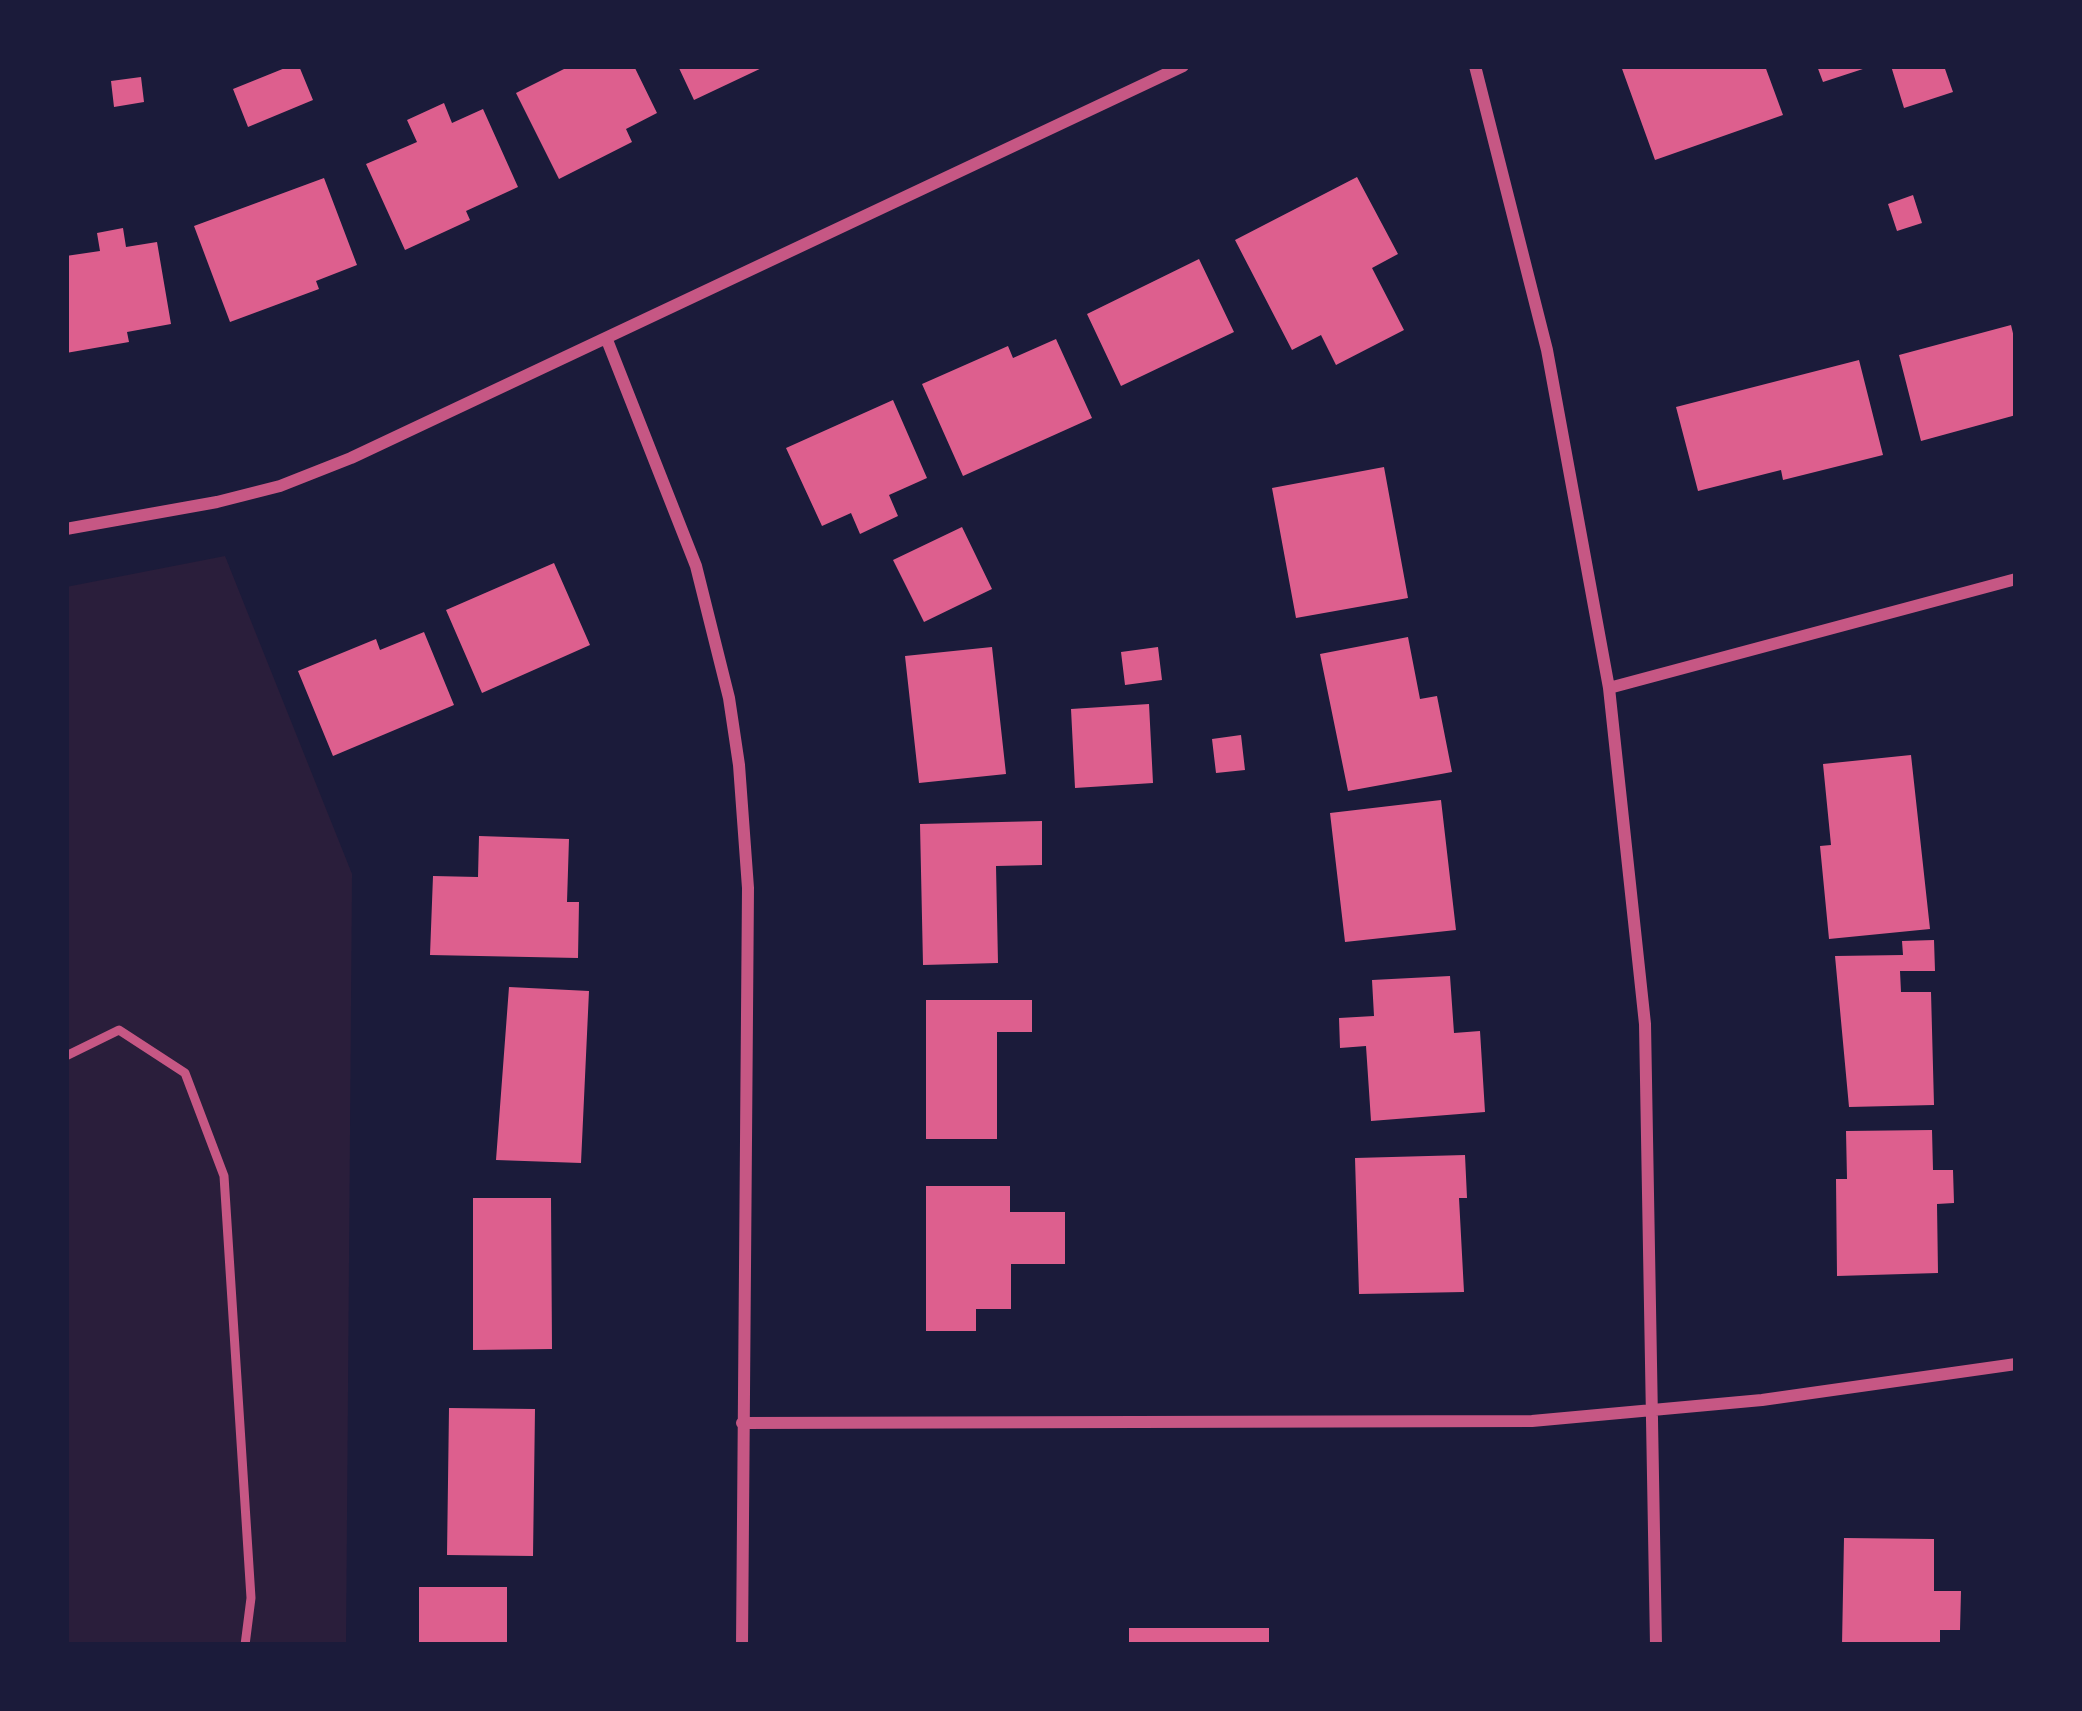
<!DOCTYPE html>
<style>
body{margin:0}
#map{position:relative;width:2082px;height:1711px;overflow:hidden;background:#1b1b3a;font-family:"DejaVu Sans",sans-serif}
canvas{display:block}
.frame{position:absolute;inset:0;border:69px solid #1b1b3a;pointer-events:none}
</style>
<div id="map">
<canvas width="2082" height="1711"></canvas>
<div class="frame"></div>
</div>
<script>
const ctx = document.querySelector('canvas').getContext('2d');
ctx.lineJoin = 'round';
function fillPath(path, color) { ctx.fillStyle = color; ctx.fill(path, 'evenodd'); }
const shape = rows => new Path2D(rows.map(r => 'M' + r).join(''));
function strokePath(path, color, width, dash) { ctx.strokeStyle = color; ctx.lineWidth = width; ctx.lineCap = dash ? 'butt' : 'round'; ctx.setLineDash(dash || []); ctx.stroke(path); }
fillPath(shape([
 [225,556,352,874,346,1645,66,1645,66,587]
]), '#2a1e3b');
fillPath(shape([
 [290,66,299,66,313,100,248,127,233,89],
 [570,66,634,66,657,113,626,129,632,142,559,179,516,93],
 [678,66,766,66,694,100],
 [1621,66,1765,66,1783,115,1655,160],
 [1817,66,1869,66,1869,67,1823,82],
 [1891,66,1944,66,1953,92,1904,108],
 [141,77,144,102,114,107,111,81],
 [444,103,452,123,483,109,518,187,466,211,470,220,405,250,366,164,417,142,407,120],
 [1357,177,1398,254,1372,268,1404,330,1336,365,1321,335,1292,350,1235,240],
 [324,178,357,265,316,281,319,289,230,322,194,226],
 [1913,195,1922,223,1897,231,1888,204],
 [123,228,126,247,157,242,171,324,127,332,129,342,66,353,66,256,100,251,97,233],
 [1199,259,1234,332,1121,386,1087,314],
 [2011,325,2016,346,2016,415,1921,441,1899,355],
 [1056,339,1092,418,963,476,922,384,1008,346,1013,358],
 [1859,360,1883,455,1783,480,1781,470,1698,491,1676,407],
 [893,400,927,478,889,495,898,516,860,534,851,513,822,526,786,448],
 [1384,467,1408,598,1296,618,1272,488],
 [962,527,992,589,924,622,893,560],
 [554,563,590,645,482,693,446,610],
 [424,632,454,705,333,756,298,671,376,639,380,650],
 [1408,637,1420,699,1437,696,1452,772,1348,791,1320,654],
 [992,647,1006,774,919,783,905,656],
 [1158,647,1162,680,1125,685,1121,652],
 [1149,704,1153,783,1075,788,1071,709],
 [1241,735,1245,770,1216,773,1212,739],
 [1911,755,1930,929,1829,939,1820,846,1831,845,1823,764],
 [1441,800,1456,930,1345,942,1330,813],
 [1042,821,1042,865,996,866,998,963,923,965,920,824],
 [479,836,569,839,567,902,579,902,578,958,430,955,433,876,478,877],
 [1934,940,1935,971,1900,971,1901,992,1931,992,1934,1105,1849,1107,1835,956,1903,955,1902,941],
 [1450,976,1454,1033,1480,1031,1485,1112,1371,1121,1366,1046,1340,1048,1339,1018,1374,1016,1372,980],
 [509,987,589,991,581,1163,496,1160],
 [926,1000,1032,1000,1032,1032,997,1032,997,1139,926,1139],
 [1932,1130,1933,1170,1953,1170,1954,1203,1937,1204,1938,1273,1837,1276,1836,1179,1847,1179,1846,1131],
 [1465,1155,1467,1198,1459,1198,1464,1292,1359,1294,1355,1158],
 [926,1186,1010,1186,1010,1212,1065,1212,1065,1264,1011,1264,1011,1309,976,1309,976,1331,926,1331],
 [473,1198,551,1198,552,1349,473,1350],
 [449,1408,535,1409,533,1556,447,1555],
 [1844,1538,1934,1539,1934,1591,1961,1591,1960,1630,1940,1630,1940,1645,1842,1645],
 [419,1587,507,1587,507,1645,419,1645],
 [1129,1628,1269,1628,1269,1645,1129,1645]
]), '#dd5f8e');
strokePath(shape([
 [66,1056,119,1030,185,1073,224,1176,251,1598,245,1645]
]), '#c65784', 9);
strokePath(shape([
 [1475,66,1547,350,1609,688,1645,1024,1656,1645],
 [607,340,696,566,729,698,739,765,748,888,742,1645],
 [66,529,217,502,280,486,351,458,1183,66],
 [1609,688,2016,579],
 [742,1423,1532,1421,1762,1400,2016,1364]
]), '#c65784', 12);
</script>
